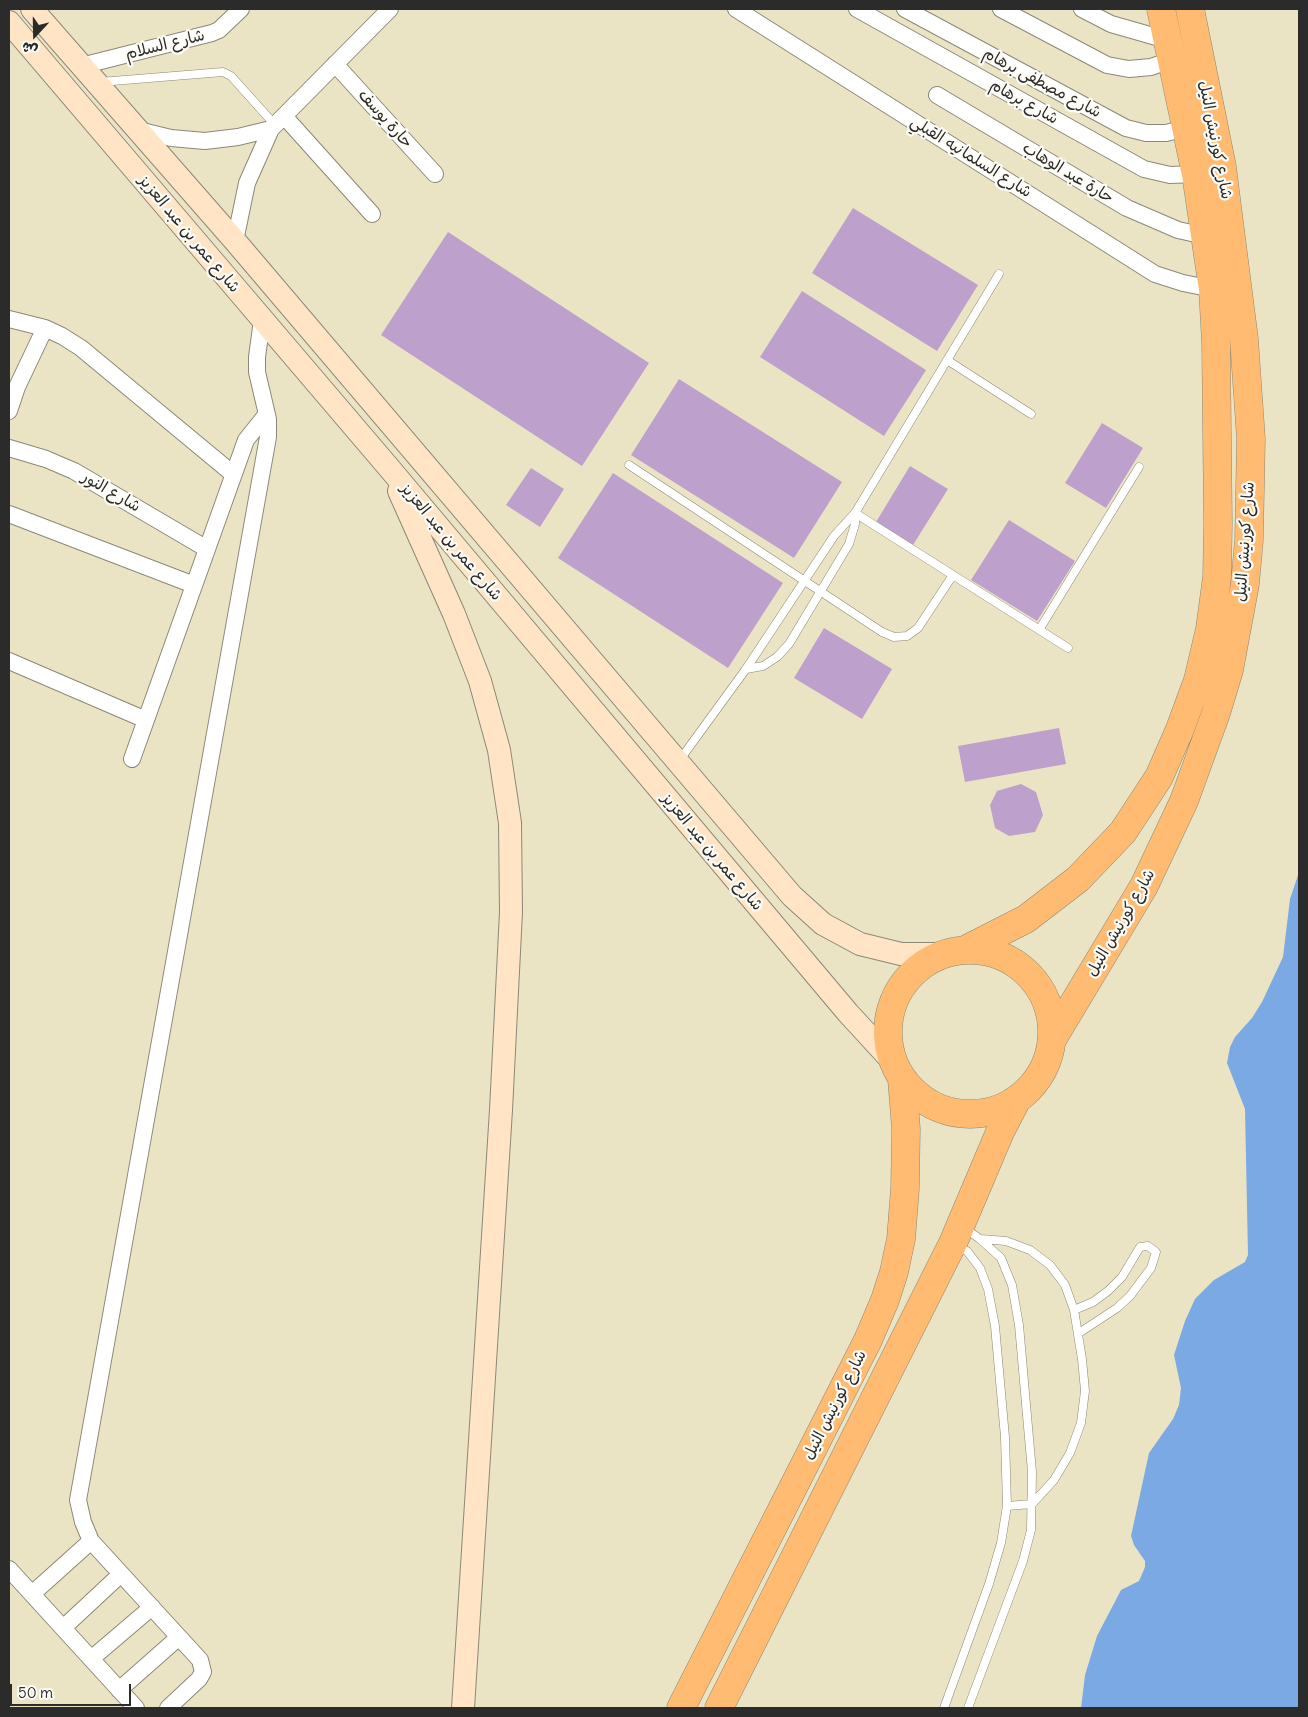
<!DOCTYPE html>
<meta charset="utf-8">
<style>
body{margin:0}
#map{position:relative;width:1308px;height:1717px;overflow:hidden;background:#ebe4c4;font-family:Delius,"Playpen Sans Arabic",sans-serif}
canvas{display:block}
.frame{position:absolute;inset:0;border:10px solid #2b2b2b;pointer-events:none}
.north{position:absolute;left:10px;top:10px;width:50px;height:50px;-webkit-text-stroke:4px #fdfcf7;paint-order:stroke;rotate:201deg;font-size:14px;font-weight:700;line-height:20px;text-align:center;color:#2b2b2b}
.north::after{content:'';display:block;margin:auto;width:18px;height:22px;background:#2b2b2b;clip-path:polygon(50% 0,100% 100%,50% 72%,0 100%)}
.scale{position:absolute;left:10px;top:1684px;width:121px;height:22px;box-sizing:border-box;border:2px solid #2b2b2b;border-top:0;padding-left:6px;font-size:15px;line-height:18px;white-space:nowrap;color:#2b2b2b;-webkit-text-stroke:4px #fdfcf7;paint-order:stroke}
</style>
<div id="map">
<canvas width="1308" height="1717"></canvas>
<div class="frame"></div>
<div class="north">ش</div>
<div class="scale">50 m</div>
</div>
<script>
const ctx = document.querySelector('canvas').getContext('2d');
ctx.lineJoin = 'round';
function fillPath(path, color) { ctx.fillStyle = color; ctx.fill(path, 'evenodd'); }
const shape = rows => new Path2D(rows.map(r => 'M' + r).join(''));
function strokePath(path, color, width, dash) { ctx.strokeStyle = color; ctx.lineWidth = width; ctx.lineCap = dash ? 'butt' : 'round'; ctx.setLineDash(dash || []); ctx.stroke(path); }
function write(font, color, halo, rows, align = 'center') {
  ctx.font = font + ' Delius,"Playpen Sans Arabic",sans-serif'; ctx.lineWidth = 4.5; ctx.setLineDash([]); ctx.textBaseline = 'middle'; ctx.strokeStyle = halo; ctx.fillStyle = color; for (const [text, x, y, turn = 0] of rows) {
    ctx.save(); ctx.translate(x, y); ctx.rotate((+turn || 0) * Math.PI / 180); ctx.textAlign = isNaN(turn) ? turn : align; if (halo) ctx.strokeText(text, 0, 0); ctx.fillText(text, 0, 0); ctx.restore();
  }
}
fillPath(shape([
 [1299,872,1299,1708,1081,1708,1085,1675,1097,1636,1121,1590,1139,1581,1145,1567,1145,1561,1134,1545,1131,1536,1149,1453,1173,1419,1179,1405,1181,1388,1174,1355,1185,1321,1195,1299,1214,1280,1245,1262,1248,1255,1245,1109,1227,1063,1230,1047,1235,1037,1252,1018,1262,1002,1283,957,1290,899]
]), '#7ba9e4');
fillPath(shape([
 [853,208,978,285,937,351,812,273],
 [448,232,649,363,582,466,381,335],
 [802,291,926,370,884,436,760,357],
 [679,379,842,482,794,558,631,455],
 [1102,423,1143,448,1106,508,1065,483],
 [910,466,948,489,913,545,876,522],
 [531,468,564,489,540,527,506,505],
 [613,473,783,583,728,668,558,558],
 [1009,520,1075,561,1037,621,971,580],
 [824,628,892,669,862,719,794,678],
 [1059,728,1066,764,965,782,958,746],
 [1021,784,1036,792,1043,815,1035,832,1009,836,995,828,990,805,997,791]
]), '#bea0cd');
const lane = shape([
 [100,82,223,72,231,76,275,125],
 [947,360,1031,414],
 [629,465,882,632,894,637,907,636,918,628,953,575],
 [855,513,1068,648],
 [1039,630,1139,467],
 [746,669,763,666,777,657,789,644,849,544,855,524,855,513],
 [679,761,746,669,834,536,855,513,999,274],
 [963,1227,980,1239,1001,1258,1012,1285,1019,1325,1032,1472,1031,1530,1023,1561,968,1708],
 [980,1239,1006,1241,1030,1250,1050,1265,1065,1285,1074,1310,1082,1359,1085,1391,1081,1423,1070,1453,1054,1480,1032,1504,1007,1506],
 [1074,1310,1093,1302,1108,1291,1122,1277,1140,1247,1148,1246,1156,1252,1151,1268,1130,1296,1117,1308,1079,1333],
 [944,1708,989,1584,1001,1543,1007,1506,1005,1437,995,1326,988,1289,980,1268,967,1251,957,1246]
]);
const street = shape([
 [736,9,1155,274,1183,283,1213,289],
 [857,9,1144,169,1170,175,1196,174],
 [905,9,1126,128,1146,133,1166,133,1186,128],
 [1001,9,1107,65,1129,69,1151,67,1171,60],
 [1082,9,1111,24,1167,40],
 [335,64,435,174],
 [81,66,212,33,219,30,241,9],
 [937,95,1127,208,1178,230,1205,236],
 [284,116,372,214],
 [138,130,171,138,205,141,238,137,271,129],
 [235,241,247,183,271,129,390,9],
 [9,319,45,328,62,336,81,348,233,474],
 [9,411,17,387,45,328],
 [9,448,46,459,74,471,207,549],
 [9,514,194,585],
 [9,661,146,720],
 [132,759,246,440,266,415],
 [9,1569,136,1708],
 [32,1594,91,1541],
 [63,1628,121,1574],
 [91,1659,152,1607],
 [119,1690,179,1637],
 [168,1708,199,1679,203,1672,200,1660,91,1541,83,1522,78,1500,268,437,268,419,257,372,257,357,262,320]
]);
const secondary = shape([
 [32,9,235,241,792,896,823,924,860,944,901,954,943,954],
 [9,22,390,469,848,1013,893,1062],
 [399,491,454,614,480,681,499,750,510,823,511,912,501,1110,463,1708]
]);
const highway = shape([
 [967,949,1026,919,1078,879,1123,832,1159,777,1180,729,1198,680,1210,629,1217,577,1218,524,1216,343,1213,289,1196,174,1161,9],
 '888 1032a82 82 0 1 1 164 0a82 82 0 1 1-164 0Z',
 [1053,1038,1144,886,1184,801,1216,713,1229,670,1245,584,1249,540,1251,439,1244,339,1222,167,1190,9],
 [681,1708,868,1340,885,1300,894,1272,901,1239,905,1189,906,1129,902,1079],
 [719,1708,953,1243,1000,1132,1016,1101]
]);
strokePath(lane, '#8b8878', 9);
strokePath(street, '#8b8878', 18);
strokePath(secondary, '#8b8878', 24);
strokePath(highway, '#8b8878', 29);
strokePath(lane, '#fff', 8);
strokePath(street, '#fff', 16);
strokePath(secondary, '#ffe4c6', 22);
strokePath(highway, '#ffbb71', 28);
write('16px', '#2b2b2b', '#fdfcf7', [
 ["شارع السلام",165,45,-14],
 ["شارع مصطفى برهام",1042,83,28],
 ["شارع برهام",1024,102,29],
 ["حارة يوسف",385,119,48],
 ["شارع كورنيش النيل",1215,140,79],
 ["شارع السلمانيه القبلي",971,157,32],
 ["حارة عبد الوهاب",1068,173,31],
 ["شارع عمر بن عبد العزيز",189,234,50],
 ["شارع النور",111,492,30],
 ["شارع عمر بن عبد العزيز",451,542,50],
 ["شارع كورنيش النيل",1245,542,-86],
 ["شارع عمر بن عبد العزيز",712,852,50],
 ["شارع كورنيش النيل",1121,923,-60],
 ["شارع كورنيش النيل",835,1405,-63]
]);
</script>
